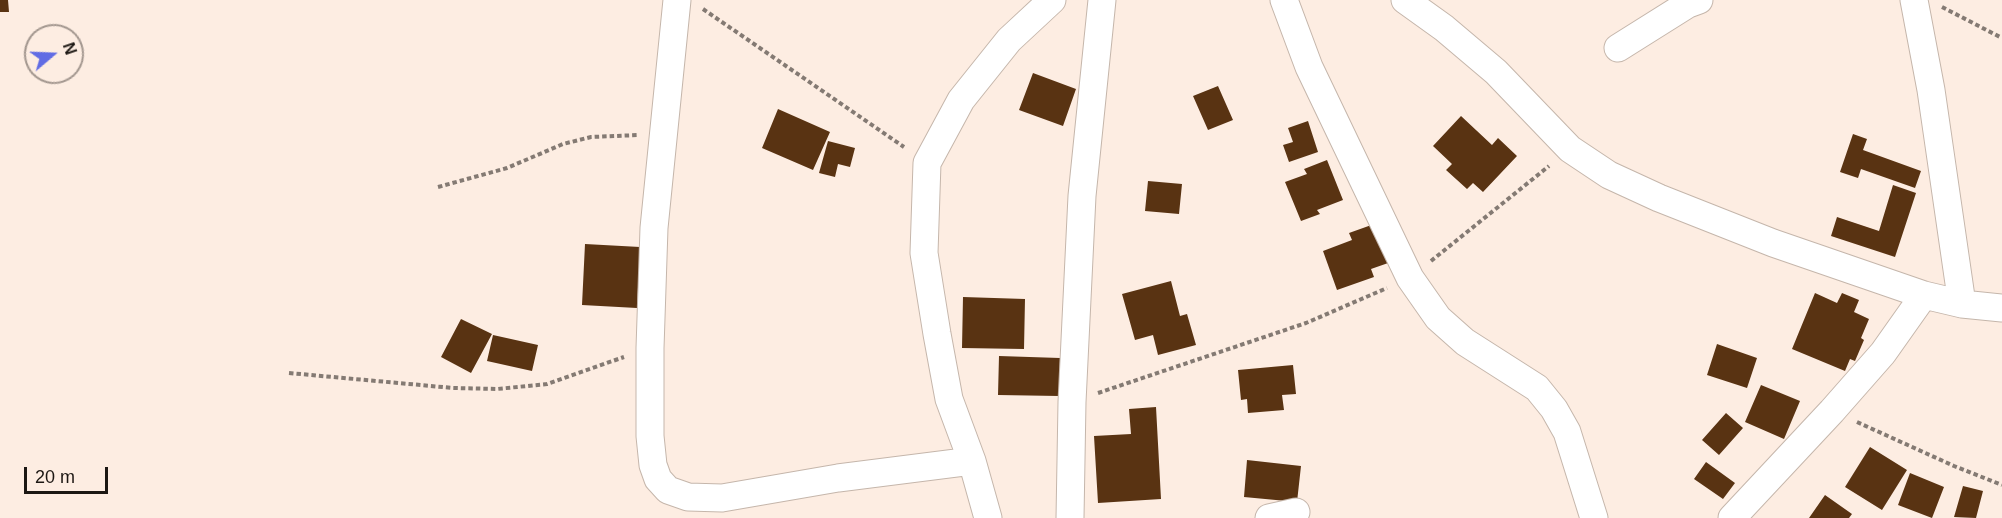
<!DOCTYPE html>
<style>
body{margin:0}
#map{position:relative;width:2002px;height:518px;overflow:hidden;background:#fdede2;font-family:Helvetica,sans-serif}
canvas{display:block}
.north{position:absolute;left:24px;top:24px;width:60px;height:60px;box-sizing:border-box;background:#fdede2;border:2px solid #a3978f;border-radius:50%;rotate:71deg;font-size:16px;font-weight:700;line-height:24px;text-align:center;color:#1c1713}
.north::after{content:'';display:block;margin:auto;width:21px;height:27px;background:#616ce4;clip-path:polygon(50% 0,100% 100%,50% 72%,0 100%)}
.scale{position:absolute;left:24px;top:467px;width:84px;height:27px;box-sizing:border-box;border:3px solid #1c1713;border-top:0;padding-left:8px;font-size:18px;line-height:21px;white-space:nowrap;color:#1c1713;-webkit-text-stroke:4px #fdede2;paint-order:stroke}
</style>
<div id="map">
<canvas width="2002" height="518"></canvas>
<div class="north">N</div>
<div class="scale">20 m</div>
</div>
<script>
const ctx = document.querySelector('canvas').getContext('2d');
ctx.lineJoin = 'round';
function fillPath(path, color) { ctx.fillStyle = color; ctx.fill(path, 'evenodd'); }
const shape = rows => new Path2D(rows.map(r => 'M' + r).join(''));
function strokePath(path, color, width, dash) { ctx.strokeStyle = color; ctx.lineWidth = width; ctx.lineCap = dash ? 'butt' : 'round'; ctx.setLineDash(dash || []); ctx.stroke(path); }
fillPath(shape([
 [0,0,8,0,9,12,0,12],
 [1033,73,1076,89,1063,126,1019,110],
 [1218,86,1233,120,1208,130,1193,96],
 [778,109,830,132,813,170,762,148],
 [1461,116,1492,145,1498,138,1517,156,1483,192,1473,183,1467,189,1446,170,1452,164,1433,146],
 [1308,121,1318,152,1289,162,1283,145,1293,142,1288,128],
 [1853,134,1867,139,1863,150,1921,171,1915,188,1861,169,1858,178,1840,172],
 [828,141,855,148,850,167,838,164,835,177,819,173],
 [1327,160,1343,200,1317,210,1320,214,1301,221,1285,182,1307,174,1304,169],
 [1148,181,1182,184,1179,214,1145,211],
 [1893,185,1916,193,1895,257,1831,236,1837,217,1879,231],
 [1377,223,1391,262,1371,269,1374,277,1337,290,1323,251,1352,240,1349,233],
 [585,244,640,247,637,308,582,305],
 [1171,281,1180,316,1187,314,1196,345,1158,355,1153,335,1135,340,1122,294],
 [1815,293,1837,303,1842,293,1859,300,1854,312,1869,319,1861,338,1864,340,1855,361,1850,359,1845,371,1792,349],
 [963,297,1025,299,1024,349,962,348],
 [461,319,492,334,471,373,441,357],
 [493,335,538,345,532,371,487,361],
 [1717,344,1757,358,1747,388,1707,375],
 [999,356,1060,358,1059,396,998,395],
 [1293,365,1296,394,1282,395,1284,410,1248,413,1247,399,1241,400,1238,370],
 [1761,385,1800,401,1784,439,1745,422],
 [1156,407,1161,499,1098,503,1094,436,1131,434,1129,409],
 [1726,413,1743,428,1719,455,1702,440],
 [1870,447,1907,470,1882,510,1845,487],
 [1247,460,1301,466,1297,502,1244,497],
 [1706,462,1735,483,1723,499,1694,479],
 [1910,473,1944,487,1932,518,1898,505],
 [1963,486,1983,491,1976,518,1954,517],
 [1825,495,1852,514,1849,518,1809,518]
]), '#593312');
const street = shape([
 [677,0,654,228,650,348,650,436,653,465,658,479,668,490,688,497,722,498,838,478,972,461],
 [1284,0,1309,67,1410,278,1438,318,1465,342,1537,388,1554,409,1567,432,1594,518],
 [1405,0,1444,28,1496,72,1570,149,1609,175,1659,198,1773,243,1924,295,1962,304,2002,308],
 [1914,0,1931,90,1962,304],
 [1618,48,1688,4,1699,0],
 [988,518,972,461,949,399,937,334,924,253,927,163,961,100,1009,40,1052,0],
 [1070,518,1072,402,1082,196,1102,0],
 [1269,518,1296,512],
 [1732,518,1832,411,1883,353,1924,295]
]);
strokePath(street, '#c5b6ab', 29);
strokePath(shape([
 [1942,7,2002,38],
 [703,9,904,147],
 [438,187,507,168,563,144,591,137,638,135],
 [1431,261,1549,166],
 [289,373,453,388,497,389,547,384,624,357],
 [1098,393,1306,323,1387,288],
 [1857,422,1954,466,2002,485]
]), '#847a73', 4, [4.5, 3]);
strokePath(street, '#fff', 27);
</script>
